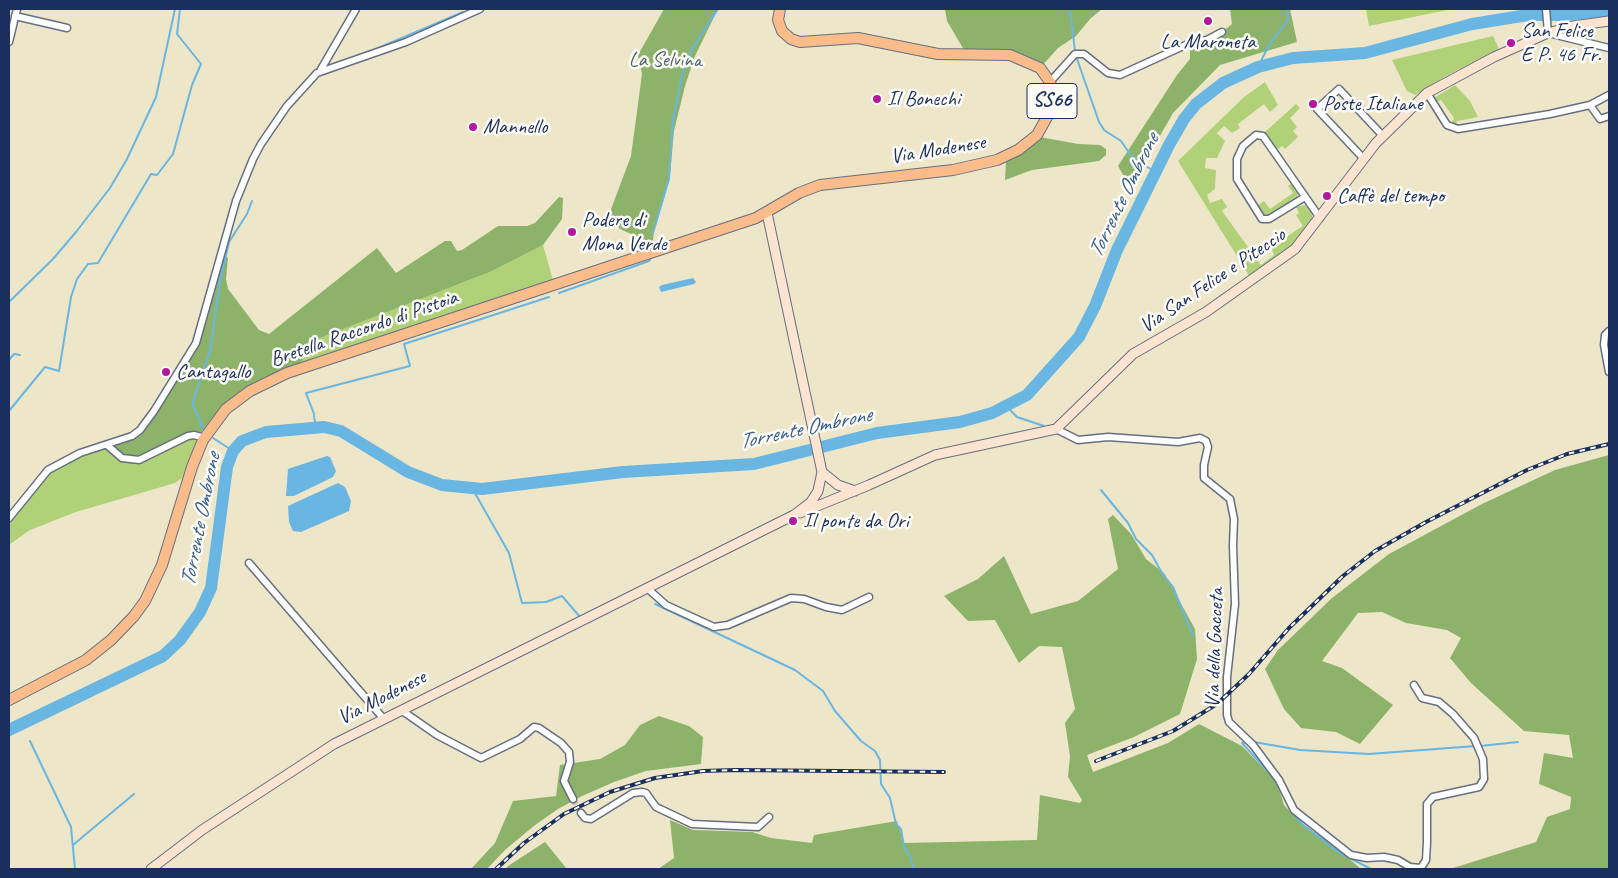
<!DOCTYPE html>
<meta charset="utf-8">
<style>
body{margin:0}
#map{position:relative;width:1618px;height:878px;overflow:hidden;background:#eee6c9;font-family:Caveat,sans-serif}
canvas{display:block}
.frame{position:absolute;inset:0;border:10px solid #1b2f5e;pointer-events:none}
</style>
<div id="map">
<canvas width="1618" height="878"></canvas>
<div class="frame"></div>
</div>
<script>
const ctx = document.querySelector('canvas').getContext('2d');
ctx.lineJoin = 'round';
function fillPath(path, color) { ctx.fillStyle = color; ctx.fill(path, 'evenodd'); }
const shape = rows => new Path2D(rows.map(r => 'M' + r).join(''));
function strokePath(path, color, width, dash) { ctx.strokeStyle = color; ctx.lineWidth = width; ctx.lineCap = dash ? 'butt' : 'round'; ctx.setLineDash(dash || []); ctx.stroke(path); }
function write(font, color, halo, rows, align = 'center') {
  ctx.font = font + ' Caveat,sans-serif'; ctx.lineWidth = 5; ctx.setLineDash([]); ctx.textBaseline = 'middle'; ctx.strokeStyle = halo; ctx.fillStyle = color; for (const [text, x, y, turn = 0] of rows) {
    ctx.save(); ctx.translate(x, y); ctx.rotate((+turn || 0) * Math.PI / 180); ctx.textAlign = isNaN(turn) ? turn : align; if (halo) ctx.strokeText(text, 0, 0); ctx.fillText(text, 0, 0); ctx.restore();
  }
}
fillPath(shape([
 [1366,9,1452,9,1369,26],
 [1493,36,1499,49,1446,76,1415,95,1407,91,1392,60],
 [1265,82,1278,105,1270,112,1264,104,1238,124,1240,128,1232,133,1224,126,1217,133,1225,141,1217,158,1206,158,1205,168,1216,170,1215,189,1207,195,1210,203,1222,199,1227,207,1222,211,1261,265,1274,255,1271,247,1303,226,1296,215,1299,213,1296,207,1305,205,1312,214,1312,221,1290,248,1250,277,1178,161,1244,97],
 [1455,85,1470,101,1478,117,1457,121,1456,126,1451,124,1454,118,1441,100,1437,102,1434,98],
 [1296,104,1300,108,1290,118,1297,127,1293,131,1298,137,1285,149,1282,146,1277,150,1265,132],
 [1292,183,1298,193,1297,198,1268,217,1265,217,1257,206,1264,201,1270,209,1293,193,1288,186],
 [543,245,553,280,301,363,315,340,490,272],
 [199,435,182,478,175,483,76,512,30,530,9,545,9,520,57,465,109,445]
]), '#b1d179');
fillPath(shape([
 [664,9,718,9,695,56,685,86,674,131,670,175,654,229,652,252,645,255,638,237,622,230,607,220,631,156,642,74,638,55],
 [945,9,1102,9,1090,19,1076,36,1058,48,1040,68,1029,62,967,55,947,21],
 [1230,9,1290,9,1297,42,1220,65,1173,113,1133,183,1126,180,1118,166,1177,75,1190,59,1190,43,1222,32,1232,24],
 [1040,137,1078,144,1100,145,1106,149,1106,155,1099,161,1032,170,1005,180,1006,161,1022,153],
 [559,197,563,198,562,219,543,245,490,272,315,340,301,363,263,378,238,393,220,408,199,435,144,457,124,458,109,445,142,428,190,353,220,254,228,258,226,279,228,289,259,330,269,334,377,248,396,273,445,241,451,241,457,251,462,250,498,226,527,226,535,223],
 [1609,455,1609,869,1450,869,1536,842,1547,817,1570,809,1571,797,1539,784,1544,753,1573,758,1569,735,1524,731,1471,683,1450,658,1461,638,1447,630,1406,623,1382,612,1358,613,1322,661,1342,668,1393,705,1360,744,1336,732,1301,728,1284,709,1265,669,1278,650,1332,598,1389,554,1482,504,1555,470],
 [1113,515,1131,534,1146,559,1164,573,1195,629,1197,659,1180,714,1134,737,1087,755,1093,772,1168,743,1199,724,1242,746,1277,782,1284,805,1302,824,1333,845,1361,869,658,869,674,858,670,820,693,830,752,832,771,838,812,843,814,835,897,821,904,843,1037,840,1040,795,1080,803,1082,800,1068,777,1070,756,1065,723,1075,709,1062,647,1039,646,1019,663,995,620,968,621,944,596,978,579,1004,556,1031,614,1078,601,1118,569,1108,519],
 [659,716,689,726,703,737,701,764,646,771,614,782,582,796,558,809,535,825,505,850,487,869,471,869,495,843,513,801,556,796,560,765,600,759,625,745,640,725],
 [545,842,567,869,505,869,508,866]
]), '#8cb369');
fillPath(shape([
 [693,278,696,282,694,284,661,292,659,287,662,285],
 [327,456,330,457,336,471,333,477,294,496,286,496,288,469],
 [338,483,345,487,351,501,349,511,301,532,293,531,289,522,288,506]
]), '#69b6e2');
strokePath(shape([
 [1070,9,1075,51],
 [369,52,463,12],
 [1076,56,1099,122,1104,130,1121,141,1132,157,1155,172],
 [1258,67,1269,45,1288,20,1287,9],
 [653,233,669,179,673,120,683,71,692,49,718,9],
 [559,293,649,261,651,258],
 [9,302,53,259,76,232,110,188,127,159,156,97,175,9],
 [9,360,14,354,20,355],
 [1007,407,1017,417,1044,426],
 [9,411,45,367,59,371,71,297,77,279,88,264,98,263,151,174,157,175,173,154,192,85,201,64,177,34,180,9],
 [314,414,306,393,410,366,404,344,549,297],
 [314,416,316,428],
 [203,429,193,405,194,398,210,351,220,282,229,242,247,214,252,201],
 [213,438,233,451],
 [472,488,509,553,522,603,546,602,562,596,580,617],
 [1101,490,1128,523,1136,539,1152,555,1162,573,1173,587,1193,636],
 [655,604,795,670,823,691,835,711,861,741,875,751,880,760,881,784,890,798,896,824,901,829,904,846,910,857,914,869],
 [30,741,71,827,75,869],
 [1254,742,1300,750,1369,754,1476,746],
 [1242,743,1247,742],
 [1242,743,1273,777,1291,809],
 [1480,746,1518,742],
 [1293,813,1302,824,1338,852,1371,869],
 [73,845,134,794]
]), '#69b6e2', 2);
strokePath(shape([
 [9,730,163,656,180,640,200,612,211,588,227,467,233,451,242,441,266,432,324,427,341,431,408,472,442,485,482,489,623,472,754,464,877,433,960,422,992,413,1027,395,1079,337,1095,306,1117,250,1169,145,1184,119,1196,104,1223,83,1258,67,1293,58,1365,53,1472,24,1528,15,1566,15,1609,10]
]), '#69b6e2', 12);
strokePath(shape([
 [573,799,581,813]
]), '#c4c1b4', 6, [6, 3]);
const street = shape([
 [1546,9,1548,33,1609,48],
 [15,16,67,28],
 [9,42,17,9],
 [320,71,356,9],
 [1050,82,1075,54,1084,54,1108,73,1120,75,1190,43,1207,40,1222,32],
 [1427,93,1447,125,1458,129,1550,114,1590,105,1609,95],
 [1590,105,1600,119,1609,116],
 [1363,158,1317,109,1339,89,1383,136],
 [1305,197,1269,219,1262,219,1237,179,1237,159,1243,146,1256,135,1263,136,1320,218],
 [1609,331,1605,335,1604,345,1609,372],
 [1056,429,1078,440,1108,437,1178,442,1200,438,1206,441,1208,447,1204,465,1204,478,1230,499,1234,519,1233,546,1235,604,1227,677,1227,715,1229,722,1253,745,1279,780,1294,810,1351,855,1367,858,1384,857,1398,860,1410,867,1421,868,1426,860,1427,842,1427,804,1433,797,1479,787,1484,779,1483,759,1474,738,1453,714,1439,702,1422,698,1414,685],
 [107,445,122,458,139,460,188,436,194,435,205,438],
 [9,518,48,470,80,453,132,436,140,430,154,411,196,343,236,201,253,159,261,144,287,106,317,73,406,42,480,9],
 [249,563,383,718],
 [647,588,666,605,714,627,728,625,791,598,804,599,826,607,842,610,869,597],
 [401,710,437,735,481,758,520,739,534,727,539,728,561,743,569,752,570,762,564,781,573,799],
 [581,813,585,818,591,819,633,793,642,792,646,793,656,807,692,824,758,827,769,817]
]);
const secondary = shape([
 [822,472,838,485,855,491],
 [800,513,869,485,935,455,1056,429,1133,354,1206,312,1295,249,1376,143,1427,93,1494,57,1548,33,1573,26,1609,21],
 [151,869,202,830,334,744,794,515,811,502,818,491,822,472,767,213]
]);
const primary = shape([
 [9,700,86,660,111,640,134,616,145,601,162,565,192,467,203,440,226,409,250,391,287,373,756,218,799,193,820,185,953,170,997,160,1018,150,1037,135,1052,108,1053,92,1050,82,1040,68,1010,55,938,54,858,38,800,42,791,39,782,31,778,20,780,9]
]);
strokePath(street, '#656f83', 9);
strokePath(secondary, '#656f83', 11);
strokePath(primary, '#656f83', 12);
strokePath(street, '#fff', 6);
strokePath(secondary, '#fde4d0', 9);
strokePath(primary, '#f9bc8a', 10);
const rail = shape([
 [1096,761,1173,731,1217,704,1249,674,1289,628,1343,576,1375,551,1426,522,1527,470,1567,454,1609,444],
 [496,869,524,843,564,814,610,792,655,778,703,771,736,770,944,772]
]);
strokePath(rail, '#1b2f5e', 4);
strokePath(rail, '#fdfcf7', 2, [5.5]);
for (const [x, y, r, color] of [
 [1208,21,5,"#b5179e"],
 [1511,43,5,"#b5179e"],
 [877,99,5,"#b5179e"],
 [1313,104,5,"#b5179e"],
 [473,127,5,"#b5179e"],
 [1327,196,5,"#b5179e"],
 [572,232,5,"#b5179e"],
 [166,372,5,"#b5179e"],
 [793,521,5,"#b5179e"]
]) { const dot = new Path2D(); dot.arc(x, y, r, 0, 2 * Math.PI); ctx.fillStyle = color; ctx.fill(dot); strokePath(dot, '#fdfcf7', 2); }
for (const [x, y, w] of [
 [1052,101,50]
]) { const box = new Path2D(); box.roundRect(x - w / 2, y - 17.5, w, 35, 4); ctx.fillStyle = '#fdfcf7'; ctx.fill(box); strokePath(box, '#1b2f5e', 1); }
write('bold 20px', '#1b2f5e', null, [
 ["SS66",1052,101]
]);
write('21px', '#1b2f5e', '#fdfcf7', [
 ["San Felice",1521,31],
 ["E P. 46 Fr.",1521,55],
 ["La Maroneta",1208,42,"center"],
 ["Il Bonechi",887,99],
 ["Poste Italiane",1323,104],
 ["Mannello",483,127],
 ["Caffè del tempo",1337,196],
 ["Podere di",582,220],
 ["Mona Verde",582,244],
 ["Cantagallo",176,372],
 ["Il ponte da Ori",803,521]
], 'left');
write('21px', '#486066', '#fdfcf7', [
 ["La Selvina",665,60]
]);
write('21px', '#1b2f5e', '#fdfcf7', [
 ["Via Modenese",938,150,-9],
 ["Via San Felice e Piteccio",1213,281,-34],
 ["Bretella Raccordo di Pistoia",364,329,-19],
 ["Via della Gacceta",1215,648,-88],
 ["Via Modenese",382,698,-27]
]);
write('italic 22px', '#365e8c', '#fdfcf7', [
 ["Torrente Ombrone",1124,196,-64],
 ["Torrente Ombrone",805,429,-12],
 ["Torrente Ombrone",201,520,-79]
]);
</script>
